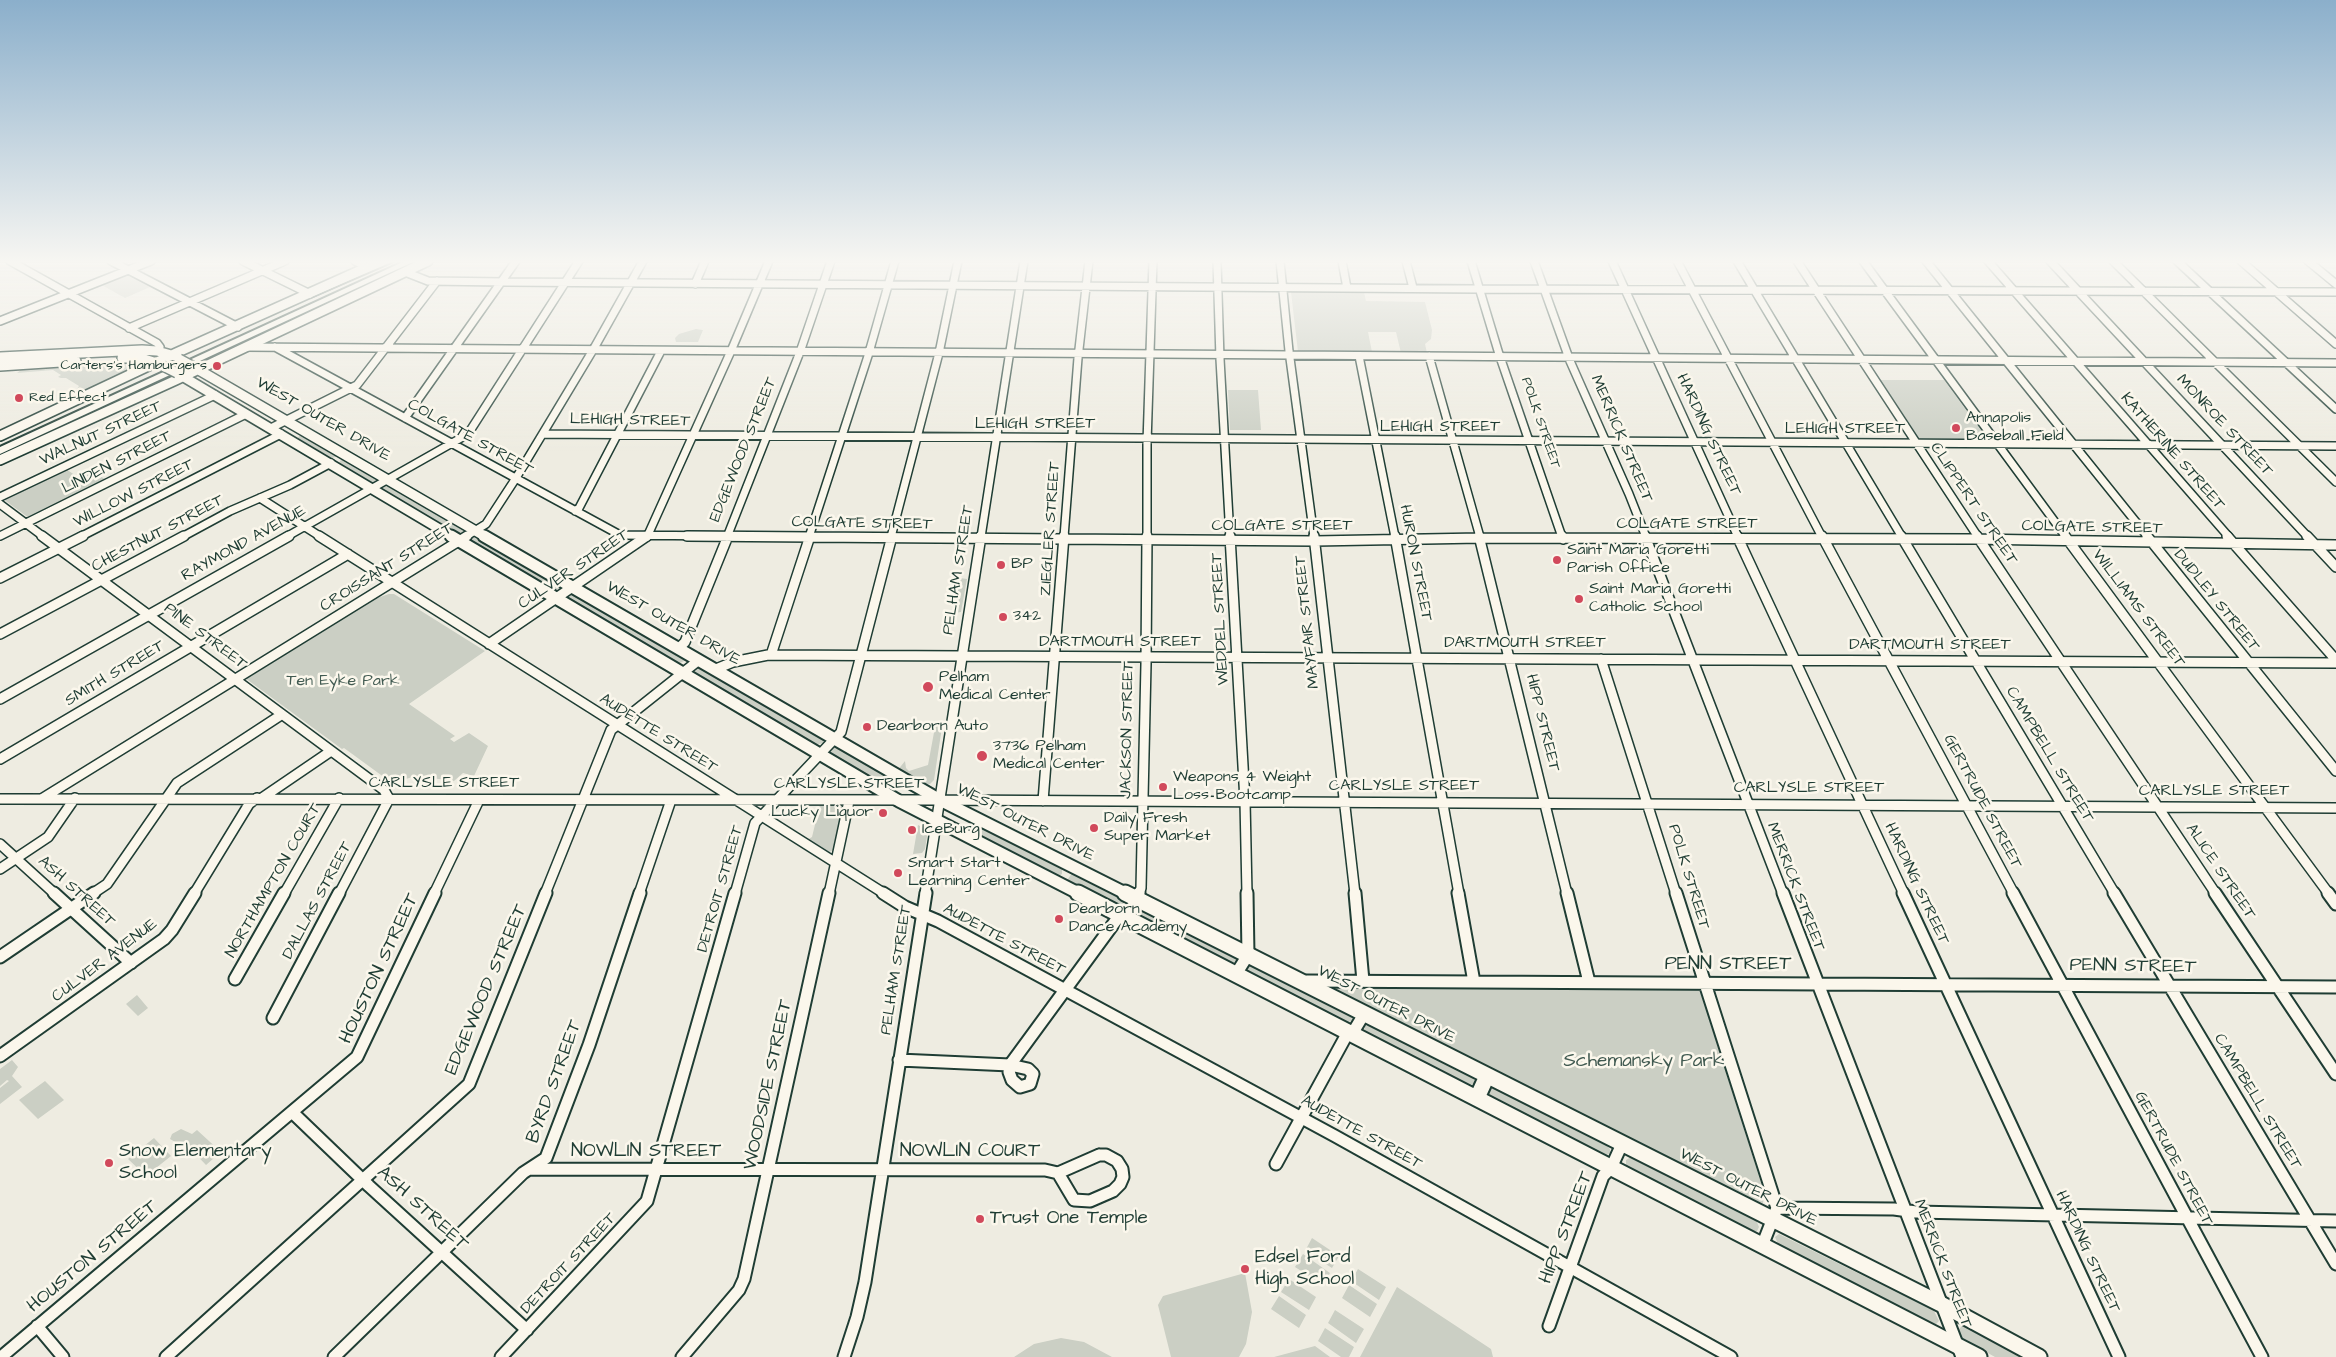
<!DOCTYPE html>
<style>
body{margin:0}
canvas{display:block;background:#eeece1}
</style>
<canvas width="2336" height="1357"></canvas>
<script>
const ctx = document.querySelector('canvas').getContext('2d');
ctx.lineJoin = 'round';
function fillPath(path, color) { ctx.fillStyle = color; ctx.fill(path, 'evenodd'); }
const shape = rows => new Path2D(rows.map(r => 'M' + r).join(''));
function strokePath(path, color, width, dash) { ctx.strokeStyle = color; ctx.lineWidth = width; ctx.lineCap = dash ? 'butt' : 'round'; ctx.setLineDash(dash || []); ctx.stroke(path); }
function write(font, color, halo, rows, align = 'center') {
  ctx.font = font + ' "Architects Daughter",sans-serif'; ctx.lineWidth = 5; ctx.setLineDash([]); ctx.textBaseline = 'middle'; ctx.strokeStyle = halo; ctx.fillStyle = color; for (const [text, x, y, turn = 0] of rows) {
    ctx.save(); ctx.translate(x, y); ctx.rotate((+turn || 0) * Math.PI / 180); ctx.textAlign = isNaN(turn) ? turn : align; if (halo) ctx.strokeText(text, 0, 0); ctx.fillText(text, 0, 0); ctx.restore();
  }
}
fillPath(shape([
 [125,274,150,287,125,298,100,284],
 [1291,292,1364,292,1366,301,1425,302,1432,330,1431,339,1425,344,1427,353,1401,353,1396,332,1368,332,1372,352,1298,352],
 [696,329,703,330,698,342,676,342,675,338,679,334],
 [130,361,147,363,83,392,77,389,79,386,66,378,61,378,58,377,61,375,53,370,17,373,23,368,31,366],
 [1879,380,1944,380,1988,440,1919,440],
 [1228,390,1258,390,1261,430,1230,430],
 [299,436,305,436,338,456,329,459,297,440],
 [341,460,346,460,380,480,371,484,338,464],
 [66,469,79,478,93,471,106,480,29,518,3,499],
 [386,485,391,485,467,531,466,533,459,535,380,489],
 [472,537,478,537,563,589,555,592,469,540],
 [960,578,967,579,961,612,954,613],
 [574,593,686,659,686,660,678,664,566,598,569,594],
 [389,594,394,594,485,651,409,704,455,736,450,739,454,742,469,733,488,746,474,776,463,773,454,781,416,776,392,783,344,748,342,749,245,678,377,598],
 [699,668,824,739,823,743,815,745,695,674,694,672],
 [929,723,936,723,942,727,934,780,930,784,923,785,897,771,905,761,906,768,909,771,928,765,935,727,928,727],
 [838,747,898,783,898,786,890,789,830,754,831,748],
 [820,804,839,804,843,807,833,850,828,853,807,840,812,837],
 [918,825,928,830,925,849,922,853,913,854],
 [978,826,1058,867,1062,869,1062,874,1057,877,969,832,972,827],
 [1072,873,1123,899,1126,903,1125,906,1123,908,1066,882],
 [1140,910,1146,910,1236,957,1236,961,1229,964,1136,915],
 [1250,965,1351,1015,1352,1020,1346,1024,1247,974,1248,967],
 [1337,985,1699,987,1761,1183,1764,1194,1763,1203,1755,1202,1334,989],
 [137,995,148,1008,138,1016,126,1004],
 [1368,1025,1468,1074,1473,1077,1475,1083,1468,1086,1364,1032,1365,1026],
 [12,1060,18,1067,12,1076,22,1087,0,1104,0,1088,9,1081,7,1080,0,1086,0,1069],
 [45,1081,64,1100,38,1119,19,1100],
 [1493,1088,1604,1143,1610,1149,1610,1153,1605,1156,1601,1155,1489,1096,1489,1090],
 [181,1129,192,1134,197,1130,221,1152,206,1165,185,1143,177,1143,170,1139,172,1134],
 [154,1138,171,1156,146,1176,128,1159],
 [1631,1157,1756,1220,1759,1227,1757,1231,1749,1231,1629,1169,1626,1166,1626,1160],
 [1779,1234,1934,1311,1939,1321,1936,1324,1929,1323,1779,1246,1775,1237],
 [1312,1238,1339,1256,1332,1268,1305,1251],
 [1303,1254,1330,1273,1323,1285,1295,1267],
 [1358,1269,1386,1287,1379,1300,1351,1281],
 [1245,1273,1252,1312,1246,1344,1239,1357,1171,1357,1158,1305,1163,1296],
 [1289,1279,1316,1297,1309,1310,1281,1292],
 [1349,1285,1377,1304,1370,1317,1342,1298],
 [1397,1287,1491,1349,1493,1357,1360,1357],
 [1279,1296,1306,1315,1299,1328,1271,1309],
 [1335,1310,1364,1329,1356,1343,1328,1323],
 [1962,1326,1968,1327,2025,1357,1995,1357,1961,1338,1959,1329],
 [1325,1328,1354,1347,1349,1357,1341,1357,1318,1341],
 [1061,1338,1084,1342,1112,1357,1014,1357,1034,1344],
 [1315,1346,1330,1357,1274,1357]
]), '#cbcfc4');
const minorFar2 = shape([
 [10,261,157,343,160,347,157,351],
 [111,261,238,327],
 [243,261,310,294],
 [355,261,368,267],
 [1217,261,1220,359,1230,537],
 [1280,261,1289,351,1314,537],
 [1342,261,1347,288],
 [1406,261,1413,288],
 [1471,261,1499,354,1562,537],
 [1534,261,1570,361,1629,494,1646,537],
 [1612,261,1738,537],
 [1677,261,1822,537],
 [1737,261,1902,537],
 [1797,261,1978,537],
 [1863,261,2066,537],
 [1926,261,2148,537],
 [1988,261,2229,537],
 [2050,261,2308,537],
 [2113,261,2336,482],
 [2177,261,2336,409],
 [2241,261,2336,344],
 [2308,261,2336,284],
 [405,272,428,281,506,282,1480,289,2336,292],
 [695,284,705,261],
 [0,321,151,261],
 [129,328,285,261],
 [246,347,2336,363],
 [275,347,620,535,832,537],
 [1359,356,1395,537],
 [1429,356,1480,537],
 [405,418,516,261],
 [271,428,357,385,437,281],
 [543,434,2336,446],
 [0,497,215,395],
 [260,498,321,537],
 [0,504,44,537],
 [575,511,579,508,661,351],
 [0,536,246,414],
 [80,537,281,434],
 [182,537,230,511,290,485,331,463],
 [286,537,468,434,579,261],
 [465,537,486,524,516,478,593,350,643,261],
 [647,537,731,351,769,261],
 [727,537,800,352,831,261],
 [809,537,868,356,895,261],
 [891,537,939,353,958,261],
 [981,537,1024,261],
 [1064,537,1078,358,1089,261],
 [1147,537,1147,443,1153,261]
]);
const minorFar1 = shape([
 [42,536,384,790,389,799,339,894],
 [319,536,885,894],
 [687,536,1315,541,1480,538,1973,539,2336,545],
 [1230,536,1245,801,1247,894],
 [1314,536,1355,894],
 [1395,536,1459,894],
 [1479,536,1567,894],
 [1562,536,1563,539],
 [1645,536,1783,894],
 [1737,536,1904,894],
 [1822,536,2014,894],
 [1901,536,2115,894],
 [1977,536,2216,894],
 [2065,536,2329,894],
 [2147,536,2336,771],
 [2227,536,2336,660],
 [2307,536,2336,567],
 [0,578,83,536],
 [0,634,184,536],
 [489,644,647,536],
 [679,648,685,642,728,536],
 [771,655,810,536],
 [1601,659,1676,894],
 [716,669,733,662,768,655,2336,663],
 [0,699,289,536],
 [0,759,348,554],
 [43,798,467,536],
 [262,798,331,751],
 [0,799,940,800,2336,808],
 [1043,801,1064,536],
 [0,844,55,894],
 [0,869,48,837,75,798],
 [92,894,107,884,177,783,281,715],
 [194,894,249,804,257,798],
 [284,894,339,798],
 [434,894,479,800],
 [545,894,611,730,699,660],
 [639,894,671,800],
 [735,894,755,823,841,732,892,536],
 [829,894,849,801],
 [925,894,981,536],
 [1139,894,1141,888,1146,664,1147,536]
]);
const minor = shape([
 [54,893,131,963],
 [883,893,905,907,938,921,1335,1136,1731,1357],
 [1355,893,1363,981],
 [1458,893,1474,982],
 [1567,893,1589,982],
 [1676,893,1777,1208,1762,1246],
 [1783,893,1962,1357],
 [1903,893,2119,1357],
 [2013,893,2262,1357],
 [2114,893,2336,1264],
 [2215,893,2336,1074],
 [2328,893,2336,904],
 [0,957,94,893],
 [1236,974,1248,955,1247,893],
 [235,979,284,893],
 [1307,981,2336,987],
 [273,1018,339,893],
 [0,1056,164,939,172,930,195,893],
 [899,1060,1010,1065],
 [1010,1065,1028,1069,1033,1074,1030,1084,1020,1087,1012,1080,1009,1072,1010,1065],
 [1010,1065,1117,919,1128,912,1135,904,1139,893],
 [293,1113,369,1186,527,1330],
 [1099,1155,1106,1155,1117,1161,1122,1169,1123,1177,1120,1184,1113,1191,1090,1201,1074,1200,1058,1173,1099,1155],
 [1276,1164,1346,1036,1355,1029,1364,1014],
 [530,1169,1045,1170,1058,1173],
 [1777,1208,1894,1209,1916,1212,2336,1221],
 [37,1326,63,1357],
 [1549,1326,1603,1176,1611,1168,1622,1144],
 [1,1357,357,1057,435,893],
 [166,1357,469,1084,546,893],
 [334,1357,523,1173,546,1158,589,1045,640,893],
 [501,1357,647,1201,735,893],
 [682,1357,739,1290,744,1279,829,893],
 [844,1357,857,1317,865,1282,926,893]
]);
const majorFar2 = shape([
 [0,357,142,350,157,351,175,356],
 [122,358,141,358,160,364],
 [0,366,76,361],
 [192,366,486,537],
 [177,373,453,537],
 [0,436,176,353,381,261],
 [0,460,176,380,428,261]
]);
const majorFar1 = shape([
 [451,536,899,801,1080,894],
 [484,536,940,800,1127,894]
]);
const major = shape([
 [1078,893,1979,1357],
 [1125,893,1941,1304,2039,1357],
 [1477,1098,1487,1076]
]);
const highway = shape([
 [384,261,394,261,313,296,306,294,384,261],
 [405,261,415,261,0,454,0,447,405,261]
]);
strokePath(minorFar2, '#1f3d34', 10);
strokePath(minorFar1, '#1f3d34', 12);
strokePath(minor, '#1f3d34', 15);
strokePath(majorFar2, '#1f3d34', 12);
strokePath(majorFar1, '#1f3d34', 15);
strokePath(major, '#1f3d34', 19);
strokePath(highway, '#1f3d34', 4);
strokePath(minorFar2, '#fbf7ec', 7);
strokePath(minorFar1, '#fbf7ec', 9);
strokePath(minor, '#fbf7ec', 11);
strokePath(majorFar2, '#fbf7ec', 9);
strokePath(majorFar1, '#fbf7ec', 11);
strokePath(major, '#fbf7ec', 15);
fillPath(highway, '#fbf7ec');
const majorBridge = shape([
 [179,359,192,366],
 [163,366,177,373]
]);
strokePath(majorBridge, '#1f3d34', 12, []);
strokePath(majorBridge, '#fbf7ec', 9);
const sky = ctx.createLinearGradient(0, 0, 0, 451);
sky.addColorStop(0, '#8bafcb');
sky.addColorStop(0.58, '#f7f6f2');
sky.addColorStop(1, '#f7f6f200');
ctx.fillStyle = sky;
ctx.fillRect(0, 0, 2336, 451);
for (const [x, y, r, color] of [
 [217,366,5,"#d1495b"],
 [19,398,5,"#d1495b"],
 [1956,428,5,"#d1495b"],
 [1557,560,5,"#d1495b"],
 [1001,565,5,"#d1495b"],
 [1579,599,5,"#d1495b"],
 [1003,617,5,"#d1495b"],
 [928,687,6,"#d1495b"],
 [867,727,5,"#d1495b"],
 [982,756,6,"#d1495b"],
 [1163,787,5,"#d1495b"],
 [883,813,5,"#d1495b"],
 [1094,828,5,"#d1495b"],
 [912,830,5,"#d1495b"],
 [898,873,5,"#d1495b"],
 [1059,919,5,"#d1495b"],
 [109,1163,5,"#d1495b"],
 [980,1219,5,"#d1495b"],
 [1245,1269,5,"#d1495b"]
]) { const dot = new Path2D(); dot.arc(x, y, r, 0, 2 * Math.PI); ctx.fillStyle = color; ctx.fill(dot); strokePath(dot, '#fbf7ec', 2); }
write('14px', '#1f3d34', '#fbf7ec', [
 ["Carters's Hamburgers",207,366],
 ["Red Effect",29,398,"left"]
], 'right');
write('14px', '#1f3d34', '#fbf7ec', [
 ["POLK STREET",1540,423,71]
]);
write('16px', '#1f3d34', '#fbf7ec', [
 ["Annapolis",1966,419],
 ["Baseball Field",1966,437],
 ["Saint Maria Goretti",1567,551],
 ["Parish Office",1567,569],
 ["BP",1011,565],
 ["Saint Maria Goretti",1589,590],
 ["Catholic School",1589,608],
 ["342",1013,617],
 ["Pelham",939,678],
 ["Medical Center",939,696],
 ["Dearborn Auto",877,727],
 ["3736 Pelham",993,747],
 ["Medical Center",993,765],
 ["Weapons 4 Weight",1173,778],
 ["Loss Bootcamp",1173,796],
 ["Lucky Liquor",873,813,"right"],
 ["Daily Fresh",1104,819],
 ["Super Market",1104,837],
 ["IceBurg",922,830],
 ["Smart Start",908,864],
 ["Learning Center",908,882],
 ["Dearborn",1069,910],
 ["Dance Academy",1069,928]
], 'left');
write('16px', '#1f3d34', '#fbf7ec', [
 ["WEST OUTER DRIVE",323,420,30],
 ["LEHIGH STREET",630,421,1],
 ["LEHIGH STREET",1035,425],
 ["MONROE STREET",2224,426,47],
 ["LEHIGH STREET",1440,428],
 ["LEHIGH STREET",1845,430],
 ["WALNUT STREET",101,434,-25],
 ["HARDING STREET",1708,435,65],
 ["COLGATE STREET",470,438,29],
 ["MERRICK STREET",1621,439,67],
 ["EDGEWOOD STREET",744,450,-68],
 ["KATHERINE STREET",2172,452,49],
 ["LINDEN STREET",117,463,-27],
 ["WILLOW STREET",134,494,-27],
 ["CLIPPERT STREET",1973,504,56],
 ["COLGATE STREET",862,524,1],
 ["COLGATE STREET",1687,525],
 ["COLGATE STREET",1282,527],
 ["COLGATE STREET",2092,528,1],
 ["ZIEGLER STREET",1051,529,-86],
 ["CHESTNUT STREET",158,534,-28],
 ["RAYMOND AVENUE",244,544,-29],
 ["HURON STREET",1415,563,79],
 ["CROISSANT STREET",387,568,-32],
 ["CULVER STREET",574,570,-34],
 ["PELHAM STREET",959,570,-81],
 ["DUDLEY STREET",2216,601,51],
 ["WILLIAMS STREET",2138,609,53],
 ["WEDDEL STREET",1221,619,-93],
 ["MAYFAIR STREET",1308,622,-96],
 ["WEST OUTER DRIVE",673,624,30],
 ["PINE STREET",205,637,37],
 ["DARTMOUTH STREET",1120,643],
 ["DARTMOUTH STREET",1525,644],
 ["DARTMOUTH STREET",1930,646],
 ["SMITH STREET",115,674,-31],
 ["HIPP STREET",1542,723,76],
 ["JACKSON STREET",1128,730,-89],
 ["AUDETTE STREET",658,734,32],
 ["CAMPBELL STREET",2049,755,59],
 ["CARLYSLE STREET",444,784],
 ["CARLYSLE STREET",849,785],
 ["CARLYSLE STREET",1404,787],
 ["CARLYSLE STREET",1809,789],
 ["CARLYSLE STREET",2214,792],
 ["GERTRUDE STREET",1982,802,62],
 ["WEST OUTER DRIVE",1025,823,27],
 ["ALICE STREET",2220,872,56],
 ["POLK STREET",1688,877,73],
 ["NORTHAMPTON COURT",274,881,-60],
 ["HARDING STREET",1916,884,65],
 ["MERRICK STREET",1795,887,69],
 ["DETROIT STREET",721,889,-74],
 ["ASH STREET",76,892,42],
 ["DALLAS STREET",318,901,-62],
 ["AUDETTE STREET",1004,940,28],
 ["CULVER AVENUE",105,961,-37],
 ["PELHAM STREET",897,970,-81],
 ["WEST OUTER DRIVE",1386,1005,27],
 ["CAMPBELL STREET",2257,1102,59],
 ["AUDETTE STREET",1361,1133,29],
 ["GERTRUDE STREET",2173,1159,62],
 ["WEST OUTER DRIVE",1748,1188,27],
 ["HARDING STREET",2087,1252,65],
 ["DETROIT STREET",569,1264,-47],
 ["MERRICK STREET",1942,1264,69]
]);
write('16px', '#415a51', '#fbf7ec', [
 ["Ten Eyke Park",343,682]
]);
write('19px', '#1f3d34', '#fbf7ec', [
 ["PENN STREET",1728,965],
 ["PENN STREET",2133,967,1],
 ["HOUSTON STREET",380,969,-65],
 ["EDGEWOOD STREET",487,990,-67],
 ["BYRD STREET",555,1082,-70],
 ["WOODSIDE STREET",769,1085,-78],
 ["NOWLIN STREET",646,1152],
 ["NOWLIN COURT",970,1152],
 ["ASH STREET",422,1209,42],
 ["HIPP STREET",1567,1228,-69],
 ["HOUSTON STREET",93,1257,-40]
]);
write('19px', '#415a51', '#fbf7ec', [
 ["Schemansky Park",1644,1062]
]);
write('19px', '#1f3d34', '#fbf7ec', [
 ["Snow Elementary",119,1152],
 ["School",119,1174],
 ["Trust One Temple",990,1219],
 ["Edsel Ford",1255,1258],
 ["High School",1255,1280]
], 'left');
</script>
